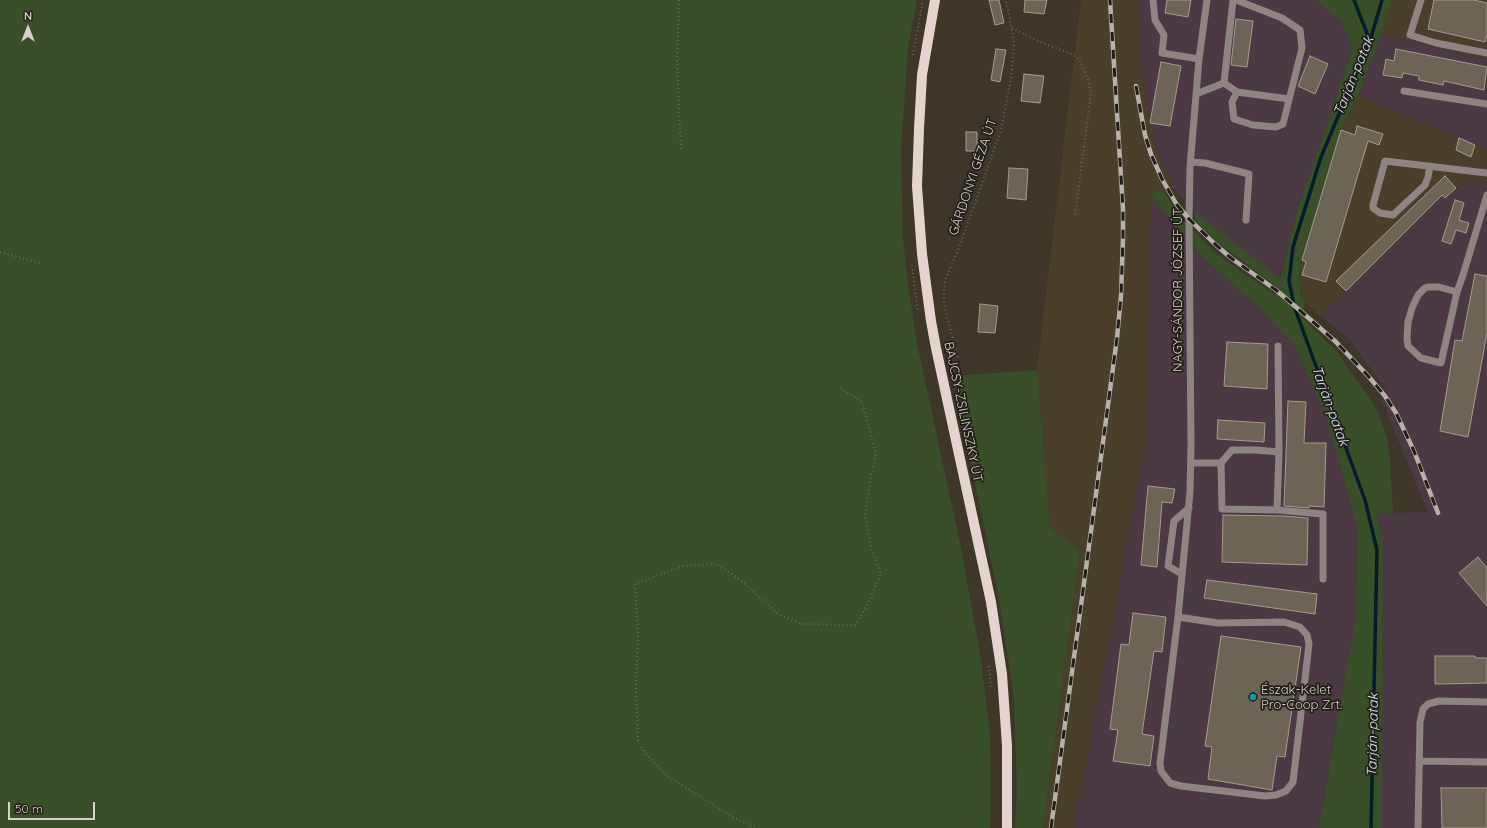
<!DOCTYPE html>
<meta charset="utf-8">
<style>
body{margin:0}
#map{position:relative;width:1487px;height:828px;overflow:hidden;background:#3e3629;font-family:Quicksand,sans-serif}
canvas{display:block}
.north{position:absolute;left:8px;top:8px;width:40px;height:40px;-webkit-text-stroke:3px #221e18;paint-order:stroke;rotate:0deg;font-size:11px;font-weight:700;line-height:16px;text-align:center;color:#d6d1c9}
.north::after{content:'';display:block;margin:auto;width:14px;height:18px;background:#d6d1c9;clip-path:polygon(50% 0,100% 100%,50% 72%,0 100%)}
.scale{position:absolute;left:8px;top:802px;width:87px;height:18px;box-sizing:border-box;border:2px solid #d6d1c9;border-top:0;padding-left:5px;font-size:12px;line-height:14px;white-space:nowrap;color:#d6d1c9;-webkit-text-stroke:3px #221e18;paint-order:stroke}
</style>
<div id="map">
<canvas width="1487" height="828"></canvas>
<div class="north">N</div>
<div class="scale">50 m</div>
</div>
<script>
const ctx = document.querySelector('canvas').getContext('2d');
ctx.lineJoin = 'round';
function fillPath(path, color) { ctx.fillStyle = color; ctx.fill(path, 'evenodd'); }
const shape = rows => new Path2D(rows.map(r => 'M' + r).join(''));
function strokePath(path, color, width, dash) { ctx.strokeStyle = color; ctx.lineWidth = width; ctx.lineCap = dash ? 'butt' : 'round'; ctx.setLineDash(dash || []); ctx.stroke(path); }
function write(font, color, halo, rows, align = 'center') {
  ctx.font = font + ' Quicksand,sans-serif'; ctx.lineWidth = 3.5; ctx.setLineDash([]); ctx.textBaseline = 'middle'; ctx.strokeStyle = halo; ctx.fillStyle = color; for (const [text, x, y, turn = 0] of rows) {
    ctx.save(); ctx.translate(x, y); ctx.rotate((+turn || 0) * Math.PI / 180); ctx.textAlign = isNaN(turn) ? turn : align; if (halo) ctx.strokeText(text, 0, 0); ctx.fillText(text, 0, 0); ctx.restore();
  }
}
fillPath(shape([
 [1081,0,1138,0,1139,26,1144,89,1156,146,1174,188,1163,191,1153,191,1151,195,1146,440,1074,828,1043,828,1080,550,1050,528,1037,370],
 [1392,0,1487,0,1487,60,1381,34],
 [1358,95,1487,150,1487,183,1464,183,1456,188,1445,198,1442,196,1377,258,1321,316,1305,302,1300,285,1300,267,1342,127]
]), '#4a3f2b');
fillPath(shape([
 [1138,0,1315,0,1340,20,1353,47,1298,208,1279,280,1189,207,1174,188,1156,146,1144,89,1139,26],
 [1381,34,1487,60,1487,150,1358,95],
 [1476,182,1487,183,1487,828,1382,828,1383,552,1380,526,1376,513,1428,512,1381,399,1388,393,1350,340,1321,316,1377,258,1442,195,1445,198,1461,185,1468,183],
 [1151,195,1200,255,1253,302,1294,344,1326,415,1357,526,1356,615,1319,828,1074,828,1146,440]
]), '#4b3943');
fillPath(shape([
 [0,0,917,0,908,48,901,150,903,238,908,285,917,343,962,553,981,660,990,734,991,805,990,828,0,828],
 [1315,0,1392,0,1381,34,1358,95,1342,127,1300,267,1299,276,1301,293,1305,302,1302,317,1337,352,1373,403,1379,414,1387,438,1390,458,1393,513,1376,513,1382,536,1383,552,1382,828,1319,828,1356,615,1357,526,1326,415,1294,344,1253,302,1200,255,1151,195,1153,191,1163,191,1186,223,1213,250,1229,263,1275,295,1280,289,1235,256,1219,243,1195,221,1194,211,1280,279,1298,208,1353,47,1340,20],
 [1037,370,1050,528,1080,550,1043,828,1015,828,1017,790,1014,697,999,599,953,376]
]), '#394f29');
strokePath(shape([
 [1354,0,1370,41],
 [1371,828,1377,550,1365,500,1294,306,1289,281,1293,247,1321,157,1370,41,1382,0]
]), '#041d2a', 3.5);
const building = shape([
 [989,0,999,0,1004,23,995,25,989,0],
 [1025,0,1047,0,1044,14,1024,12,1025,0],
 [1167,0,1191,0,1188,17,1165,13,1167,0],
 [1434,0,1474,0,1487,3,1487,34,1485,42,1428,29,1434,0],
 [1236,19,1253,21,1247,67,1231,65,1236,19],
 [996,49,1006,50,1000,82,991,80,996,49],
 [1396,49,1487,67,1484,90,1444,81,1443,85,1419,80,1419,76,1403,73,1402,78,1383,75,1386,59,1394,61,1396,49],
 [1310,56,1328,64,1315,94,1298,86,1310,56],
 [1161,62,1181,66,1170,126,1150,123,1161,62],
 [1024,74,1044,76,1040,103,1021,101,1024,74],
 [1357,126,1383,134,1379,145,1368,141,1326,282,1302,275,1306,262,1302,260,1341,130,1355,135,1357,126],
 [966,132,977,132,977,151,966,151,966,132],
 [1459,138,1475,145,1471,157,1456,150,1459,138],
 [1009,168,1028,169,1026,200,1007,198,1009,168],
 [1445,176,1456,188,1445,198,1442,195,1346,291,1336,281,1445,176],
 [1455,200,1464,203,1459,220,1469,223,1466,233,1456,230,1451,244,1442,241,1455,200],
 [1475,274,1487,276,1487,333,1468,437,1440,431,1455,340,1462,341,1475,274],
 [980,304,998,306,995,333,978,332,980,304],
 [1227,342,1268,344,1267,389,1224,386,1227,342],
 [1288,401,1306,402,1304,443,1326,443,1324,507,1309,506,1309,508,1284,506,1288,401],
 [1218,420,1265,423,1264,442,1217,439,1218,420],
 [1148,486,1175,489,1172,503,1162,502,1157,567,1141,565,1148,486],
 [1223,515,1284,516,1308,518,1307,565,1222,562,1223,515],
 [1478,557,1487,568,1487,606,1459,573,1478,557],
 [1207,580,1317,594,1315,614,1204,598,1207,580],
 [1133,613,1166,617,1162,652,1154,651,1142,734,1154,736,1150,766,1113,761,1118,730,1110,729,1121,644,1129,645,1133,613],
 [1221,636,1301,647,1285,757,1277,756,1272,790,1208,779,1212,747,1205,746,1221,636],
 [1435,656,1475,656,1475,658,1487,658,1487,683,1435,684,1435,656],
 [1441,788,1487,788,1487,828,1442,828,1441,788]
]);
fillPath(building, '#6c6455');
strokePath(building, '#a69c8d', 1);
strokePath(shape([
 [679,0,677,61,681,150],
 [1012,28,1040,42,1072,54,1079,59,1088,79,1091,93,1075,216],
 [913,55,923,0],
 [0,252,43,264],
 [912,265,918,312],
 [958,357,944,305,944,289,946,278,959,248,1001,130,1011,79,1014,47,1013,35,1006,0],
 [989,666,991,689],
 [755,828,735,818,667,776,646,754,638,741,636,685,638,635,635,584,683,566,717,564,742,581,778,614,803,624,856,625,868,603,881,574,872,550,865,515,871,477,876,454,862,402,838,386]
]), '#6c655a', 2, [1, 3]);
strokePath(shape([
 [1153,0,1155,20,1164,35,1162,53,1199,59],
 [1233,0,1224,83,1237,92],
 [1236,0,1282,18,1300,30,1302,48,1283,124,1276,127,1253,125,1234,119,1232,102,1237,92,1289,99],
 [1421,0,1410,35,1436,43,1487,53],
 [1404,91,1487,104],
 [1196,94,1224,83],
 [1191,162,1205,163,1249,174,1246,220],
 [1430,166,1428,177,1425,185,1393,215,1380,213,1373,208,1373,205,1385,161,1487,173],
 [1457,292,1439,287,1428,287,1425,288,1418,295,1412,308,1408,322,1407,339,1408,346,1421,358,1441,363,1457,292,1463,275,1487,195],
 [1278,346,1279,452],
 [1191,463,1221,463,1232,450,1256,450,1279,452,1277,510,1222,509,1221,463],
 [1277,510,1323,514,1323,579],
 [1182,574,1168,566,1174,521,1189,508],
 [1178,617,1218,623,1284,622,1300,627,1307,635,1309,644,1293,782,1286,791,1276,795,1265,796,1181,786,1170,783,1161,771,1160,763,1178,617,1190,492,1191,444,1189,219,1190,167,1199,59,1207,0],
 [1419,761,1487,762],
 [1418,828,1420,722,1423,709,1428,704,1439,701,1487,702]
]), '#8e8583', 7);
strokePath(shape([
 [935,0,922,75,919,129,917,186,922,254,931,321,936,348,991,602,1002,674,1007,746,1007,828]
]), '#e4d3ce', 10);
const rail = shape([
 [1136,86,1145,135,1151,154,1162,179,1177,205,1189,219,1216,245,1231,258,1276,290,1304,314,1336,342,1369,377,1385,396,1396,413,1414,451,1438,513],
 [1051,828,1117,338,1121,296,1123,238,1123,209,1110,0]
]);
strokePath(rail, '#b7b2a9', 4.5);
strokePath(rail, '#221e18', 3, [9]);
for (const [x, y, r, color] of [
 [1253,697,4,"#0f9aa8"]
]) { const dot = new Path2D(); dot.arc(x, y, r, 0, 2 * Math.PI); ctx.fillStyle = color; ctx.fill(dot); strokePath(dot, '#221e18', 1.5); }
write('13px', '#d6d1c9', '#221e18', [
 ["GÁRDONYI GÉZA ÚT",973,177,-71],
 ["NAGY-SÁNDOR JÓZSEF ÚT",1178,290,-90],
 ["BAJCSY-ZSILINSZKY ÚT",963,412,78]
]);
write('13px', '#d6d1c9', '#221e18', [
 ["Észak-Kelet",1261,690],
 ["Pro-Coop Zrt.",1261,705]
], 'left');
write('italic 14px', '#d2e5f1', '#221e18', [
 ["Tarján-patak",1354,76,-68],
 ["Tarján-patak",1330,406,70],
 ["Tarján-patak",1373,735,-89]
]);
</script>
